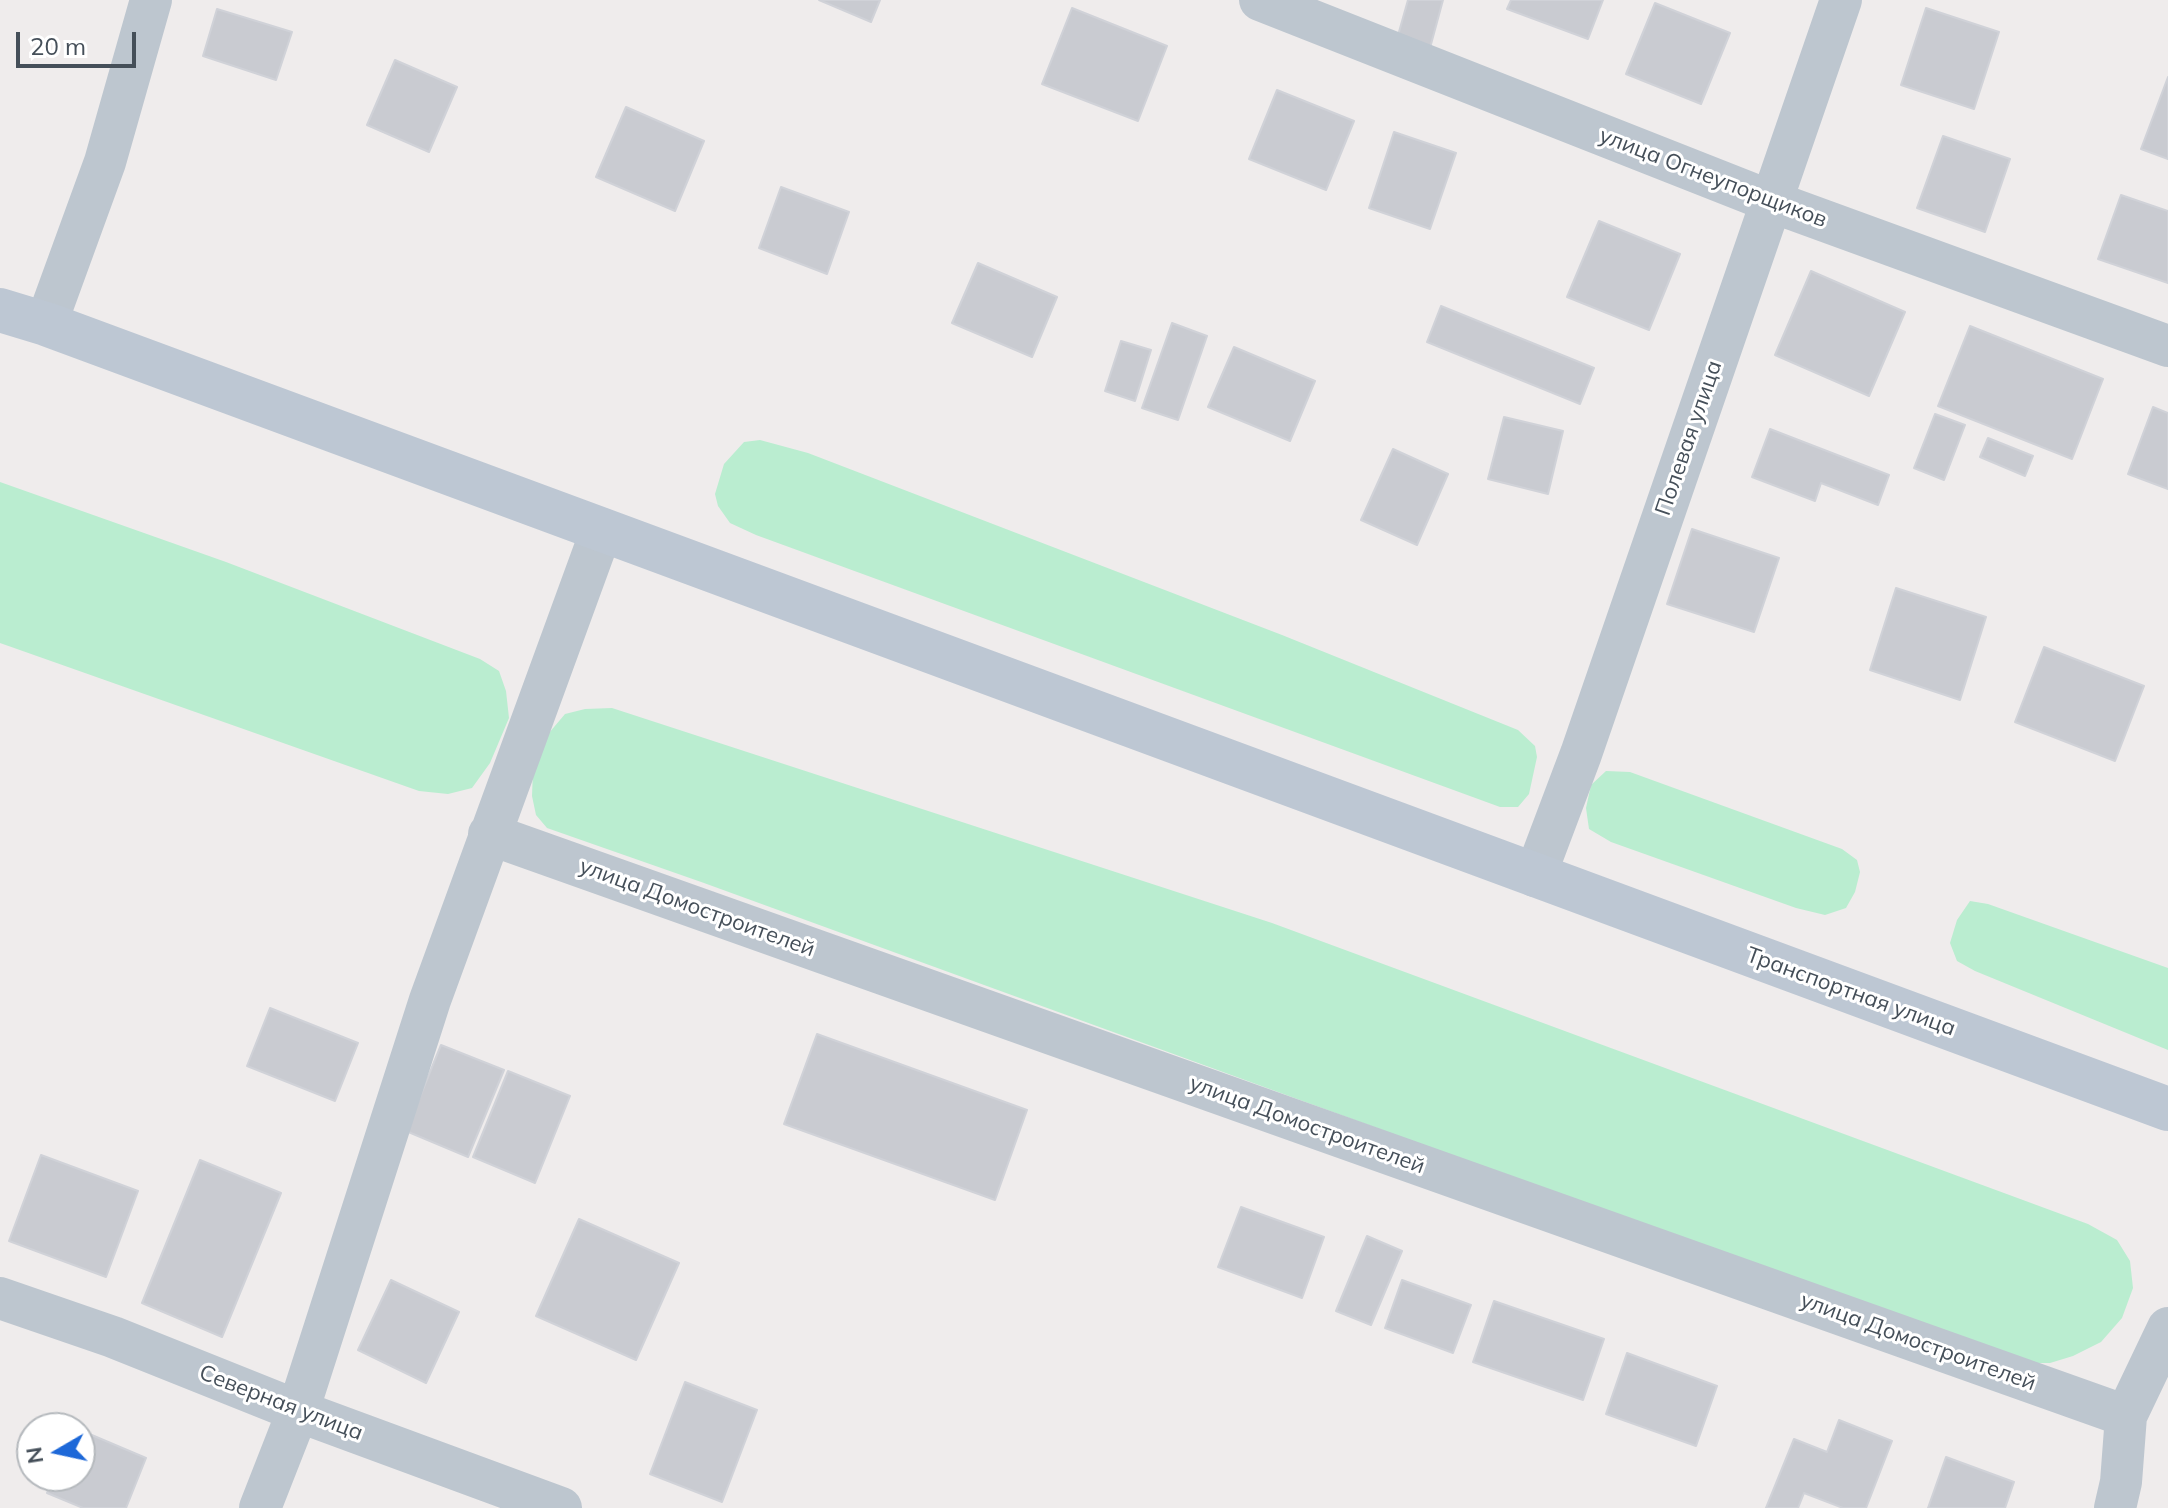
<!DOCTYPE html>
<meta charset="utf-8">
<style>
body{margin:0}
#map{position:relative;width:2168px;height:1508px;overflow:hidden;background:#efecec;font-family:Mulish,sans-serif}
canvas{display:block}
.north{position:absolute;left:16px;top:1412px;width:80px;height:80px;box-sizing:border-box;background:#fff;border:2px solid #b5b9bd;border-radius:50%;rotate:261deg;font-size:22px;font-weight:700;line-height:32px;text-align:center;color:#454f59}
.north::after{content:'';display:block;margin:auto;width:28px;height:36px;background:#1d68d8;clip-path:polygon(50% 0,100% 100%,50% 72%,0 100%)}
.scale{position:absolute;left:16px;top:32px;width:120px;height:36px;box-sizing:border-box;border:4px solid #454f59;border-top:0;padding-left:10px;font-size:24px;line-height:28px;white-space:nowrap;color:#454f59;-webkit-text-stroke:6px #fff;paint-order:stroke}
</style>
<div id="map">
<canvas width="2168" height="1508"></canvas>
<div class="north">N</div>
<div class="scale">20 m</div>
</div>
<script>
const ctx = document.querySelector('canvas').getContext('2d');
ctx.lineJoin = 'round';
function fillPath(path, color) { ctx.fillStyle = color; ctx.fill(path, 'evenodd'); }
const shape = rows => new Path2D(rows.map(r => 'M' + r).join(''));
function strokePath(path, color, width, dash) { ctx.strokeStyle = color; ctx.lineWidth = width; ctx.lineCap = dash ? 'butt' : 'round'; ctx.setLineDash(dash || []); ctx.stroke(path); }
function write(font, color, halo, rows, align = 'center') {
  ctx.font = font + ' Mulish,sans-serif'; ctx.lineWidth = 6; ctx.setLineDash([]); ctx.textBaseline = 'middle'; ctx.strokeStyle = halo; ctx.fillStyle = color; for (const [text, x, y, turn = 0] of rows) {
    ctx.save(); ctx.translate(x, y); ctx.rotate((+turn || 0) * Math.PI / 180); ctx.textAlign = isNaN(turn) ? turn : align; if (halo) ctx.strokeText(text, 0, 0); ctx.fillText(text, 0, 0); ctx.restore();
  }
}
fillPath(shape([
 [760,440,808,453,1282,635,1518,730,1535,746,1537,757,1529,794,1518,807,1500,807,756,535,730,523,718,506,715,494,724,464,744,442],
 [0,482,226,562,480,659,499,671,506,691,509,718,490,763,472,788,448,794,419,791,0,643],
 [612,708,1272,923,2088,1224,2117,1240,2130,1261,2133,1288,2122,1318,2101,1342,2073,1356,2050,1363,2022,1363,704,883,547,828,536,815,532,796,533,770,549,733,565,714,585,709],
 [1606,771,1630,772,1842,849,1857,860,1860,872,1855,892,1846,908,1825,915,1796,908,1611,842,1589,829,1586,808,1591,785],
 [1970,901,1988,904,2168,968,2168,1050,1975,971,1957,961,1950,943,1957,920]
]), '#baedd0');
const building = shape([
 [819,0,880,0,871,22,819,0],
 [1408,0,1443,0,1430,48,1397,39,1408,0],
 [1511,0,1603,0,1588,39,1507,9,1511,0],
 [1655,3,1730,33,1701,104,1626,74,1655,3],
 [1072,8,1167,46,1138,121,1042,84,1072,8],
 [1926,8,1999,32,1974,109,1901,85,1926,8],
 [217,9,292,32,276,80,203,56,217,9],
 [395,60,457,87,429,152,367,125,395,60],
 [2168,77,2168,159,2141,149,2168,77],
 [1277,90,1354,121,1326,190,1249,159,1277,90],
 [626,107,704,141,675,211,596,177,626,107],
 [1394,132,1456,153,1430,229,1369,208,1394,132],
 [1943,136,2010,159,1985,232,1917,208,1943,136],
 [781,187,849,212,827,274,759,248,781,187],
 [2121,195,2168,211,2168,283,2098,259,2121,195],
 [1599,221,1680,254,1649,330,1567,297,1599,221],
 [978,263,1057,297,1032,357,952,323,978,263],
 [1811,271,1905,312,1869,396,1775,355,1811,271],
 [1441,306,1594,368,1580,404,1427,342,1441,306],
 [1172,323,1207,336,1178,420,1142,408,1172,323],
 [1970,326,2103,379,2072,459,1938,406,1970,326],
 [1121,341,1151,350,1135,401,1105,391,1121,341],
 [1234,347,1315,381,1290,441,1208,407,1234,347],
 [2153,407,2168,413,2168,489,2128,474,2153,407],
 [1935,414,1965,425,1944,480,1914,468,1935,414],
 [1504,417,1563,431,1548,494,1488,479,1504,417],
 [1770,429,1889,475,1878,505,1821,483,1815,501,1752,477,1770,429],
 [1988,438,2033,456,2025,476,1980,457,1988,438],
 [1393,449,1448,474,1417,545,1361,520,1393,449],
 [1692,529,1779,558,1754,632,1667,604,1692,529],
 [1896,588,1986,617,1960,700,1870,670,1896,588],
 [2044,647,2144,686,2115,761,2015,722,2044,647],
 [270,1008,358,1043,335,1101,247,1066,270,1008],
 [817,1034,1027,1110,995,1200,784,1124,817,1034],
 [441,1045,504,1070,468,1157,406,1131,441,1045],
 [508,1071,570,1096,535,1183,473,1157,508,1071],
 [41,1155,138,1191,106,1277,9,1241,41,1155],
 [200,1160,281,1193,222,1337,142,1303,200,1160],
 [1241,1207,1324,1237,1302,1298,1218,1267,1241,1207],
 [579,1219,679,1263,636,1360,536,1316,579,1219],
 [1367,1236,1402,1251,1371,1325,1336,1311,1367,1236],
 [391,1280,459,1312,426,1383,358,1350,391,1280],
 [1402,1280,1471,1305,1453,1353,1385,1328,1402,1280],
 [1494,1301,1604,1339,1583,1400,1473,1362,1494,1301],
 [1627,1353,1717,1386,1696,1446,1606,1414,1627,1353],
 [685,1382,757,1410,722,1502,650,1474,685,1382],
 [1839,1420,1892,1441,1866,1508,1843,1508,1804,1493,1798,1508,1766,1508,1794,1439,1827,1452,1839,1420],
 [80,1430,146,1458,126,1508,83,1508,47,1493,54,1476,80,1476,80,1430],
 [1946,1457,2014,1482,2005,1508,1928,1508,1946,1457]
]);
fillPath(building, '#c9cbd1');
strokePath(building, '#d0d2d8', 2);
strokePath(shape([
 [1260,0,1770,201,2168,346],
 [46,324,105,162,151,0],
 [489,834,2126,1416],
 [1535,876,1581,754,1841,0],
 [0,1298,113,1337,298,1411,561,1508],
 [260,1508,298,1411,430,1000,602,529],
 [2115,1508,2121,1482,2126,1416,2168,1328]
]), '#bdc6cf', 42);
strokePath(shape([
 [0,310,46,324,2168,1109]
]), '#bdc7d3', 44);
write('22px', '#454f59', '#fff', [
 ["улица Огнеупорщиков",1713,178,21],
 ["Полевая улица",1689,438,-71],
 ["улица Домостроителей",697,908,20],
 ["Транспортная улица",1851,992,20],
 ["улица Домостроителей",1307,1125,20],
 ["улица Домостроителей",1918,1342,20],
 ["Северная улица",281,1403,21]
]);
</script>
